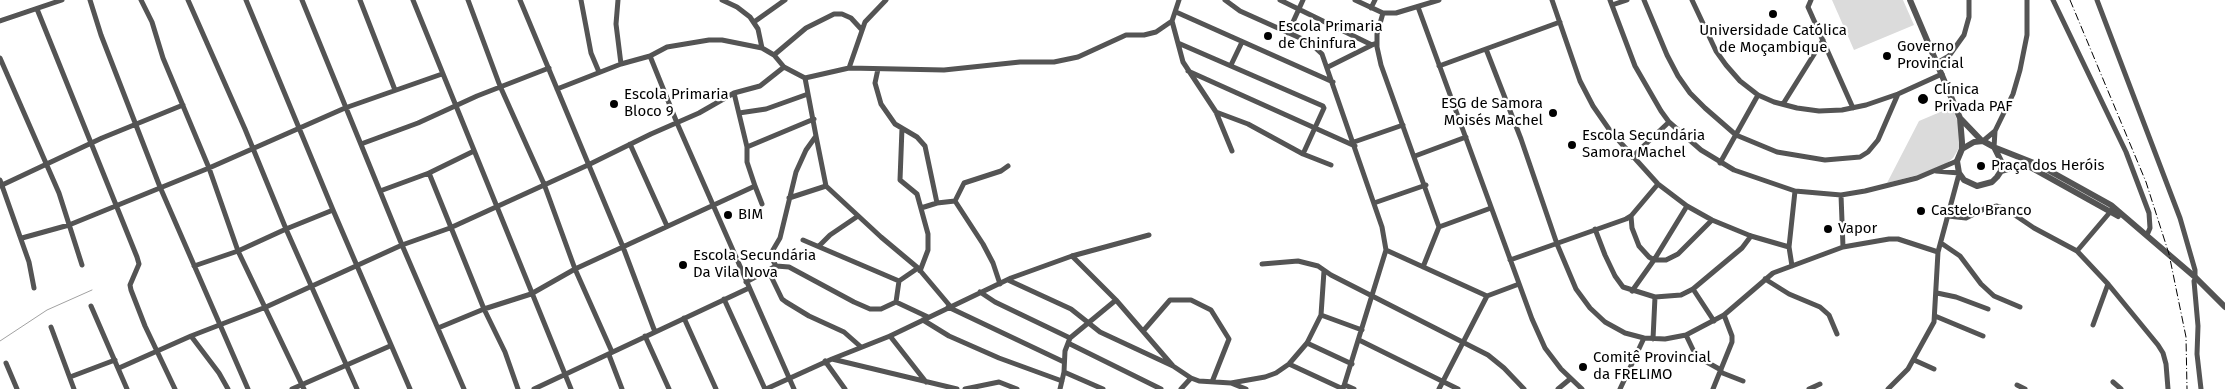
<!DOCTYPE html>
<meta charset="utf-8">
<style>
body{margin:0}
canvas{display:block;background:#fff}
</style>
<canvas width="2225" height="389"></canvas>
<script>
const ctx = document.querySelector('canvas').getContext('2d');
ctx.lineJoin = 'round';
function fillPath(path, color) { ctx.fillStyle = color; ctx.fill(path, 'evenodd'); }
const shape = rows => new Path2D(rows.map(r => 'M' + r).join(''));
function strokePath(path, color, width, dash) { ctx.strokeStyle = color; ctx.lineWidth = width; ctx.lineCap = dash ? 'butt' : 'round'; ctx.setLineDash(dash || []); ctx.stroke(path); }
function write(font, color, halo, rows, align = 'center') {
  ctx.font = font + ' "Fira Sans",sans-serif'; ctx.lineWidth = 4.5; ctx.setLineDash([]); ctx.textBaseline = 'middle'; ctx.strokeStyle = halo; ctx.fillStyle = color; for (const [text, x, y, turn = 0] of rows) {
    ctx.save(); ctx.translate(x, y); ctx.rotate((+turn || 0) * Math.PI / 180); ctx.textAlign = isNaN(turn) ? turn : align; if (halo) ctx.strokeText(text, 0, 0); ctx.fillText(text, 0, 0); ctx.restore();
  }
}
fillPath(shape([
 [1832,0,1903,0,1914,25,1854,50],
 [1952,107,1961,130,1959,148,1953,158,1940,169,1887,183,1919,121]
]), '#dbdbdb');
strokePath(shape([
 [0,341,47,310,92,290]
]), '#a2a2a2', 1);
strokePath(shape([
 [90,0,101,35,160,187,248,389],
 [141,0,152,22,163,58,209,168,238,251,304,389],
 [188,0,245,129,286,229,333,210],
 [246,0,333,210,410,389],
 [302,0,402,245,464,389],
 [360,0,395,90],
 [413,0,571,389],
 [468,0,500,86,544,184,575,269,612,352],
 [520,0,623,247,655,332],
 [581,0,591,53,599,72],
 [618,0,616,24,621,64],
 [722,0,737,7,750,17,758,29,762,48],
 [1225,0,1240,11,1309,42,1322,54,1382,227,1386,250,1343,389],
 [1280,0,1372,45],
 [1355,0,1383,13,1396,13,1439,0],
 [1552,0,1580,81,1593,106,1611,132,1658,184,1687,206,1712,220,1751,236,1789,247],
 [1610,0,1635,66,1661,111,1669,122,1701,150,1734,170,1795,191,1841,195,1865,191,1917,178,1957,161],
 [1644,0,1667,55,1678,76,1690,93,1705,108,1736,135,1777,152,1825,160,1860,157,1868,152,1878,140,1898,94],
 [1692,0,1716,51,1726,65,1740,81,1758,95,1774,102,1797,108,1819,111,1842,110,1866,105,1898,94,1942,74],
 [1811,0,1808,7,1853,108],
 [2053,0,2126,152,2149,213,2150,228,2147,235],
 [2097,0,2180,218,2195,270,2195,277],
 [1612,5,1627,0],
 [1418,7,1532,319,1545,348,1561,369,1582,389],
 [1371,8,1375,0],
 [37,9,137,257,139,264,130,285,131,290,145,326,175,389],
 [1176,12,1333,82],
 [1383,13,1377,34,1377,47,1381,65,1439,227],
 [0,21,62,0],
 [1172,21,1183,62,1216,112,1232,151],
 [754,22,785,0],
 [1288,33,1303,0],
 [1178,43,1323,106,1324,108,1303,154],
 [1486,49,1521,139,1557,244,1576,289,1590,308,1605,322,1625,333,1644,338,1665,339,1686,335,1724,315,1773,273,1843,247,1841,195],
 [774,55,806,28,834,14,842,14,851,18,862,30],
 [650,56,677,123,794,389],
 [0,58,59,193,82,265],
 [1937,63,1949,56,1964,35,1969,17,1969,0],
 [1231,65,1242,42],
 [1439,66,1560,22],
 [1328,67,1374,44],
 [849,68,865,22,886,0],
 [878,69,875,83,881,104,895,124,917,137,925,146,937,203],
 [1188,71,1355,146],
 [805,78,849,68,944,70,1020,62,1054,62,1078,57,1126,35,1144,35,1156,32,1172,21,1179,0],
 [557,89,621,64,650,56,667,47,709,40,722,40,762,48,774,55,784,67,805,78,816,136,806,150,796,172,780,238,770,255,776,266,746,282],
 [734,93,747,147],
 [1783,104,1823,40],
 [1216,112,1248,124,1303,154,1331,165],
 [739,113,766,109,808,94],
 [902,128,900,180,917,194,928,234,928,250,920,271],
 [816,136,826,186,881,237,918,268,950,306],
 [1983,141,1995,131],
 [1354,142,1403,125],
 [361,144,418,123,477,96,549,68],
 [630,144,667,226],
 [1994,147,1995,131,2013,94,2020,70,2027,35,2027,0],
 [1415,156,1466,137],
 [1632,157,1669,122],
 [1720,163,1758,95],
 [1936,171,1959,173],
 [429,173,474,151],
 [0,180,29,262,34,288],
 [0,186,102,138,183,105],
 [755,186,762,204],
 [380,191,429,173,484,309,505,352,518,389],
 [789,198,826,186],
 [955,201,983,244,993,263,1000,284],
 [1374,203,1426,185],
 [921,208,937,203,955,201,964,183,1001,171,1008,166],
 [1631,216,1632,228,1639,246,1649,257,1654,260,1666,260,1678,254,1712,220],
 [1948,216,1966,218,1984,209,1997,206,2006,209,2034,228,2077,251,2108,284,2158,345,2163,353,2166,364,2168,389],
 [1595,229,1605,255,1615,276,1623,287,1655,297,1681,295,1693,289,1742,248,1751,236],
 [22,238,69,225,209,168,345,108,442,74],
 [803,240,899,281],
 [1941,243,1960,256,1981,284,1994,296,2020,307],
 [819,246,830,235,858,216],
 [1843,247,1889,239,1898,239,1938,252],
 [1386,250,1487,296,1519,284],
 [2077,251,2111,211],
 [1072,256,1116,300,1173,366,1191,378],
 [1510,260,1626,219,1631,216,1658,184],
 [1262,264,1298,261,1318,266,1331,275,1488,355,1504,368,1524,389],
 [194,266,238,251,286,229,357,389],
 [776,266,789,267,854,302,870,309,881,309,896,302,928,317],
 [1792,266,1789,247,1795,191],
 [1423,267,1439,227,1491,208],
 [768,270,782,299,786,302,809,316,844,332,861,347],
 [1765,279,1789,294,1820,307,1829,315,1837,334],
 [1008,280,1071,309,1100,332,1173,366],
 [2194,281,2198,326,2197,354,2201,389],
 [1693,289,1714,321],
 [1632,291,1654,260,1687,206],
 [980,292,995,302,1070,338],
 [1937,293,1956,297,1988,309],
 [724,299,765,389],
 [896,302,899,281,918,268],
 [91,306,127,389],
 [948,307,1064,362],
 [1321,315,1362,330],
 [1935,316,1983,336],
 [684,318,716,389],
 [923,320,949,336,999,358,1062,381],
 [2093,325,2108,284],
 [51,327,74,389],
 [438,328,484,309,531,294,575,269,755,186,747,162,747,147,814,119],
 [1144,330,1170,300,1191,300,1211,310,1229,339,1212,382],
 [1686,335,1696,356,1721,370],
 [191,336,266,307,402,245,450,228,588,165,651,134,699,113,734,93,760,86,784,67],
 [645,336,669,389],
 [890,336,926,382],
 [1653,339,1655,297],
 [1359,340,1458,389],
 [1068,343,1161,389],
 [1307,343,1352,364],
 [609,355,622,389],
 [832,359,890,336,1011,278,1072,256,1149,235],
 [1914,360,1934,369],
 [825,361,845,389],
 [6,363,17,389],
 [1289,364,1343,389],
 [119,368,191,336,219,373,228,389],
 [1064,372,1103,389],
 [1720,372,1743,381],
 [70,377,115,360],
 [2113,382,2121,389],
 [1231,383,1246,389],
 [1345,385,1354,389],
 [2017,385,2025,389],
 [292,389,390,346],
 [534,389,749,288],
 [766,389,832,359,957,389],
 [965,389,999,382,1017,389],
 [1060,389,1064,372,1065,351,1070,338,1116,300],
 [1181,389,1191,378,1199,381,1231,383,1265,377,1276,373,1289,364,1307,343,1321,315,1324,271],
 [1439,389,1487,296],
 [1558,389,1570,379],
 [1620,389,1644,338],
 [1713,389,1732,342,1732,336,1724,315],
 [1809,389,1820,384],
 [1888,389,1908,369,1934,322,1938,252,1959,174]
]), '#545454', 5);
strokePath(shape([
 [1910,0,1960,118,1962,142,1962,149,1957,161,1959,173,1964,180,1977,186,1992,182,1997,177,2001,171,2001,161,1994,147,1983,141,1974,142,1962,149],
 [1960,118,1982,141],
 [1996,148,2039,165,2111,205,2195,277,2225,307],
 [2001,171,2018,166,2030,167,2118,216]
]), '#545454', 6);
strokePath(shape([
 [2070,0,2146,182,2169,254,2186,337,2187,389]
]), '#000', 1, [8, 2.5, 1, 2.5]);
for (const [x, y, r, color] of [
 [1773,14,5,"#000"],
 [1268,36,5,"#000"],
 [1887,56,5,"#000"],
 [1923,99,6,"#000"],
 [614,104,5,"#000"],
 [1553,113,5,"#000"],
 [1572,145,5,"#000"],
 [1981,166,5,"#000"],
 [1921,211,5,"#000"],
 [728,215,5,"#000"],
 [1828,229,5,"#000"],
 [683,265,5,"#000"],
 [1583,367,5,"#000"]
]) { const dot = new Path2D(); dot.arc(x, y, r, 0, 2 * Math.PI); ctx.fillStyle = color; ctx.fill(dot); strokePath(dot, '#fff', 2); }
write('15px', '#000', '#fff', [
 ["Escola Primaria",1278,27],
 ["de Chinfura",1278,44],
 ["Universidade Católica",1773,31,"center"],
 ["de Moçambique",1773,48,"center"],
 ["Governo",1897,47],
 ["Provincial",1897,64],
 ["Clínica",1934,90],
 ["Privada PAF",1934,107],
 ["Escola Primaria",624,95],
 ["Bloco 9",624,112],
 ["ESG de Samora",1543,104,"right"],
 ["Moisés Machel",1543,121,"right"],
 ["Escola Secundária",1582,136],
 ["Samora Machel",1582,153],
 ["Praça dos Heróis",1991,166],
 ["Castelo Branco",1931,211],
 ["BIM",738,215],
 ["Vapor",1838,229],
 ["Escola Secundária",693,256],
 ["Da Vila Nova",693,273],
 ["Comitê Provincial",1593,358],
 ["da FRELIMO",1593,375]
], 'left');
</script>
